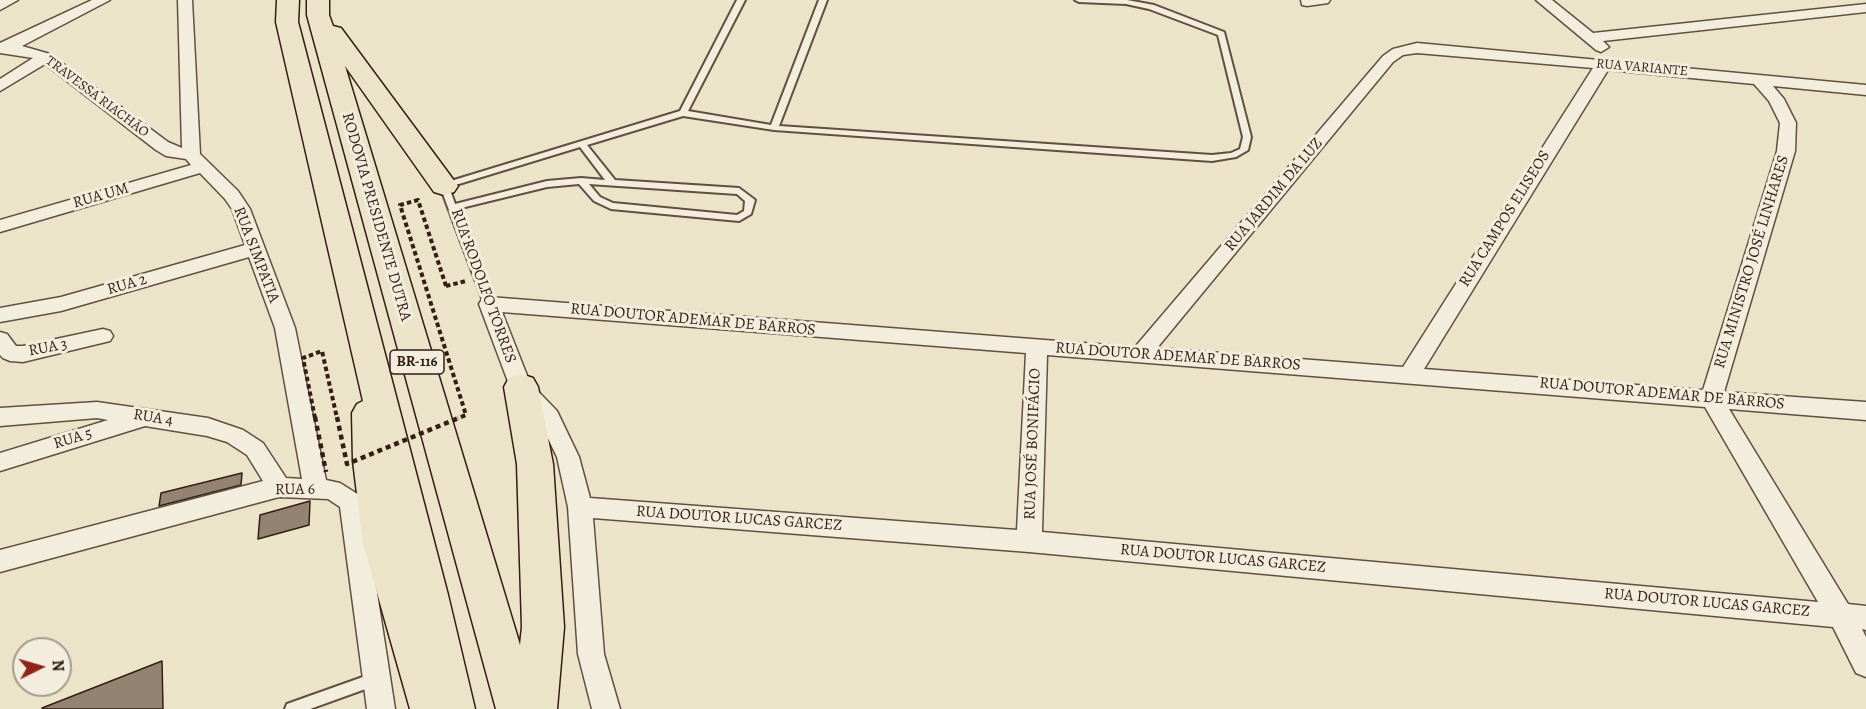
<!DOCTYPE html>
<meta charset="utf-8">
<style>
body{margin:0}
#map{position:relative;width:1866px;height:709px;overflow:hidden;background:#ebe4c9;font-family:Alegreya,serif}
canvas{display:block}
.north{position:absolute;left:12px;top:637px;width:60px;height:60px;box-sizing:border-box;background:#f2eddc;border:2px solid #a69a8c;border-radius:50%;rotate:85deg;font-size:16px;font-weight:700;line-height:24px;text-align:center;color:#341d14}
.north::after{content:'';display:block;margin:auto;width:21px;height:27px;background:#8f2418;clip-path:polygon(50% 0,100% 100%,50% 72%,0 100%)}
</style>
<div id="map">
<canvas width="1866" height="709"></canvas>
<div class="north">N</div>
</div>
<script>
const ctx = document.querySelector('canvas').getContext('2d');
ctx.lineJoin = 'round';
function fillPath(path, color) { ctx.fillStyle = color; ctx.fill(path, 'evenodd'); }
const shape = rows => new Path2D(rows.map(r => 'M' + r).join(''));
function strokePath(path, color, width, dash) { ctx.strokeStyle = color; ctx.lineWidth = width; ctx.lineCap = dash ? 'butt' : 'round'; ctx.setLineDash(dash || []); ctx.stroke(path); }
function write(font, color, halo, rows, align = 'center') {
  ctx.font = font + ' Alegreya,serif'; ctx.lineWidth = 6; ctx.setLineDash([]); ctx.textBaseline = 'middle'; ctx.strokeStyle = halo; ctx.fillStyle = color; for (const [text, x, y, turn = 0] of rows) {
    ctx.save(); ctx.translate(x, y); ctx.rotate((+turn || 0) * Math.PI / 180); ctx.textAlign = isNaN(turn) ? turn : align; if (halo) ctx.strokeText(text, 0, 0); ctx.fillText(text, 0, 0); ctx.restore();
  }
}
const building = shape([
 [242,473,241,485,159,506,161,493,242,473],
 [310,501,309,525,258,539,260,515,310,501],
 [162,661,163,709,43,709,42,708,162,661]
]);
fillPath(building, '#938472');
strokePath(building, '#341d14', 1.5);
const service = shape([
 [737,0,745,0,688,111,771,125,819,0,827,0,779,126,1212,155,1231,153,1240,149,1243,137,1218,35,1149,9,1126,4,1079,2,1075,0,1127,0,1154,5,1224,32,1251,137,1248,150,1236,157,1212,161,774,130,683,116,587,145,615,180,739,188,755,200,751,214,739,221,611,209,594,201,579,184,547,187,457,209,494,304,489,307,485,306,440,186,441,184,680,111,737,0],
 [580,147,605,180,581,178,547,181,455,204,449,187,580,147],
 [589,184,737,194,745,201,744,211,737,215,613,203,600,197,589,184],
 [377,672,382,673,384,678,382,683,310,709,285,709,287,704,377,672]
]);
const minor = shape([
 [0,0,18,0,0,10,0,0],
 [92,0,110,0,22,46,50,54,168,142,182,148,178,0,192,0,200,154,238,191,250,209,295,328,326,480,340,483,359,495,363,502,395,709,367,709,340,507,328,499,279,497,0,572,0,550,263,481,247,455,227,442,207,436,145,426,0,471,0,453,108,420,97,418,0,426,0,408,97,402,208,418,243,430,263,443,286,478,302,479,275,328,249,257,61,311,0,322,0,308,61,297,245,245,232,209,225,199,200,173,0,232,0,220,191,165,186,159,166,156,156,150,45,64,0,91,0,79,33,58,0,53,0,43,92,0],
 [1301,0,1330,0,1328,3,1307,6,1302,5,1301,0],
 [1536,0,1552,0,1593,33,1866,4,1866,12,1603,41,1609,47,1601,52,1596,50,1536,0],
 [1417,43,1866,85,1866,95,1773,86,1784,99,1796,123,1795,151,1724,392,1866,402,1866,420,1729,409,1848,604,1866,606,1866,630,1862,629,1866,637,1866,677,1856,673,1833,627,1029,552,593,518,604,654,620,709,592,709,578,654,568,507,557,457,540,422,510,387,479,304,482,299,489,297,1135,347,1383,56,1393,49,1417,43],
 [1417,53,1593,68,1403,367,1157,348,1393,62,1403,55,1417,53],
 [1608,70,1754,84,1769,101,1780,123,1777,151,1703,390,1424,369,1608,70],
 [502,312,1026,353,1017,530,590,498,579,457,557,411,530,383,502,312],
 [1047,355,1705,407,1818,602,1042,532,1047,355],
 [103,329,110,331,113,336,110,341,23,362,10,361,3,358,0,355,0,332,7,334,16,346,23,346,103,329]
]);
const motorway = shape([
 [277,0,299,0,298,22,448,595,475,709,410,709,363,543,353,461,352,413,357,404,363,401,276,22,277,0],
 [307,0,329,0,329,15,333,26,341,28,458,186,454,192,444,195,434,192,345,66,520,645,522,627,517,464,504,387,509,378,521,374,533,378,538,387,553,464,564,627,557,709,496,709,307,15,307,0]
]);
strokePath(service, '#624f41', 4);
strokePath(minor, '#624f41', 3);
strokePath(motorway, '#341d14', 3);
strokePath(shape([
 [446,286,466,281]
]), '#341d14', 4, [4.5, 3]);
fillPath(service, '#f2eddc');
fillPath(minor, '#f2eddc');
fillPath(motorway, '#ebe4c9');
strokePath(shape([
 [446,286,418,200,400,205,466,415,458,418],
 [315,418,303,358,322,351,337,418]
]), '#341d14', 4, [4.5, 3]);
strokePath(shape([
 [315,417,326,472],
 [337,417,347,464,461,417]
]), '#341d14', 4.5, [5, 4]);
write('14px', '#341d14', '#f2eddc', [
 ["RUA VARIANTE",1642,68,5],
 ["TRAVESSA RIACHÃO",97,97,37]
]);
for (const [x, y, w] of [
 [417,362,54]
]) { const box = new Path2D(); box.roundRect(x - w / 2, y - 12, w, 24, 4.5); ctx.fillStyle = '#f2eddc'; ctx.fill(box); strokePath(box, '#341d14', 1.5); }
write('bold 15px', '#341d14', null, [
 ["BR-116",417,362]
]);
write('16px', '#341d14', '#f2eddc', [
 ["RUA JARDIM DA LUZ",1274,195,-50],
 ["RUA UM",101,196,-16],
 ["RODOVIA PRESIDENTE DUTRA",376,217,74],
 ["RUA CAMPOS ELISEOS",1505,219,-58],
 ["RUA SIMPATIA",256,255,69],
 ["RUA MINISTRO JOSÉ LINHARES",1752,262,-73],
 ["RUA 2",127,285,-16],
 ["RUA RODOLFO TORRES",483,286,70],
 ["RUA DOUTOR ADEMAR DE BARROS",693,320,5],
 ["RUA 3",48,348,-11],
 ["RUA DOUTOR ADEMAR DE BARROS",1178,357,4],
 ["RUA DOUTOR ADEMAR DE BARROS",1662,394,5],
 ["RUA 4",153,418,9],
 ["RUA 5",73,439,-17],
 ["RUA JOSÉ BONIFÁCIO",1033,444,-88],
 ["RUA 6",295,490,-1],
 ["RUA DOUTOR LUCAS GARCEZ",739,519,4],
 ["RUA DOUTOR LUCAS GARCEZ",1223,559,5],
 ["RUA DOUTOR LUCAS GARCEZ",1707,603,5]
]);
</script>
